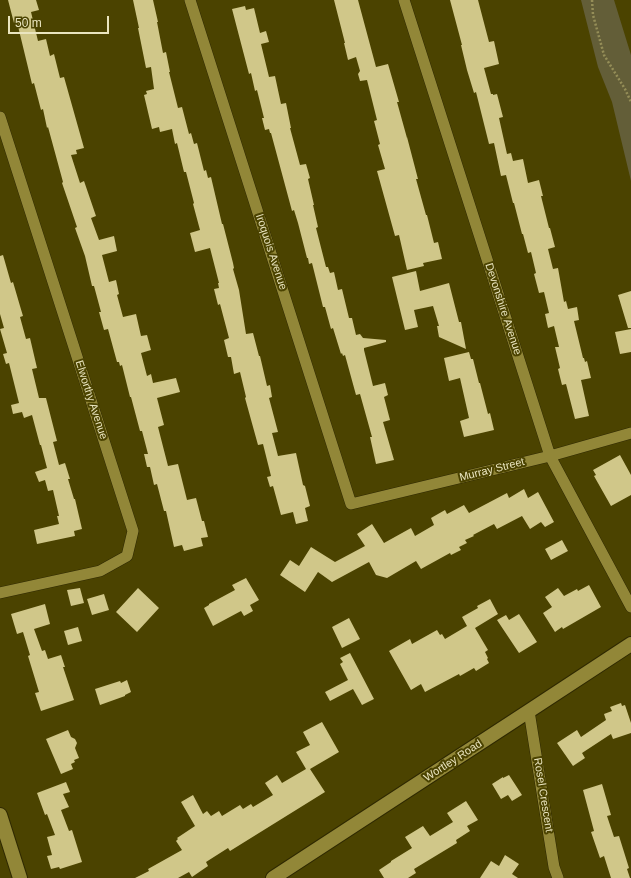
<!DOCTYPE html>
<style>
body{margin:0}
#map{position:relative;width:631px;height:878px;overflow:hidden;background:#4b4300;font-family:Helvetica,sans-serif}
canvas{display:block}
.scale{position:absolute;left:8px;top:16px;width:101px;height:18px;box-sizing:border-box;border:2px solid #eae5bf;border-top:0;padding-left:5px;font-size:12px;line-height:14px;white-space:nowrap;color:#eae5bf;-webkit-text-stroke:3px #4b4300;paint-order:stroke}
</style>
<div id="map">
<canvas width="631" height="878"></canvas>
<div class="scale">50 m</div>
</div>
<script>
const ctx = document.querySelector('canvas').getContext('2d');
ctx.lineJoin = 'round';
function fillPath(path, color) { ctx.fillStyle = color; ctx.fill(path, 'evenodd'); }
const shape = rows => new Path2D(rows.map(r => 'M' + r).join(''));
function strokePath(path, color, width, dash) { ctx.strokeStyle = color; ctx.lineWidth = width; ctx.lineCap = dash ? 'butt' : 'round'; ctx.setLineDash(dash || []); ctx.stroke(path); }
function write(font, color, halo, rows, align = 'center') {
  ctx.font = font + ' Helvetica,sans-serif'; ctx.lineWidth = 4; ctx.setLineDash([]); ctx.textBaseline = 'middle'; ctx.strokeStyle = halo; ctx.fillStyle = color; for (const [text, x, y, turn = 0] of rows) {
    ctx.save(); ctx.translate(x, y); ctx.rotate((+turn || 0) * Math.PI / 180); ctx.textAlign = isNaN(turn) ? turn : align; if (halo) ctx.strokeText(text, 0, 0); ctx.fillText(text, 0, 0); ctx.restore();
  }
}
fillPath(shape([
 [581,0,614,0,631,55,631,181,612,102,598,67]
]), '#635e38');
fillPath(shape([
 [8,0,36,0,39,10,31,12,38,41,46,39,50,56,54,54,60,78,64,77,84,148,76,150,77,154,71,155,80,183,84,181,96,216,91,218,99,240,114,236,117,251,102,255,109,282,116,280,119,294,117,295,123,317,136,314,141,336,147,335,151,350,141,353,147,376,151,374,153,383,176,378,180,392,157,398,164,425,158,427,168,466,178,464,187,500,196,498,202,521,204,521,208,537,201,538,203,546,184,551,182,545,174,547,166,511,164,511,157,484,154,485,150,467,147,467,144,454,148,454,142,431,140,431,131,397,130,397,122,365,120,366,119,362,117,362,108,329,104,330,99,312,101,312,94,286,92,286,85,256,75,228,77,227,62,183,63,182,48,127,47,128,43,109,41,110,34,83,32,84,17,22,14,23],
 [133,0,153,0,158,22,157,22,163,53,166,52,170,72,169,72,178,108,182,107,189,134,191,133,194,144,197,143,204,171,206,170,208,178,211,177,222,224,223,224,233,263,234,268,233,269,239,290,246,334,253,333,259,356,260,356,267,386,270,385,272,397,269,398,278,432,272,433,278,456,296,453,303,485,305,486,310,506,305,508,308,521,296,524,293,512,281,515,273,486,270,487,267,477,271,476,263,444,258,445,245,398,246,397,240,372,234,374,231,357,228,357,224,340,229,338,220,304,218,305,214,289,219,288,218,283,219,283,210,248,195,252,190,233,200,230,193,204,194,203,186,172,184,172,177,143,175,144,172,129,160,132,159,127,152,129,144,95,147,94,146,91,154,89,151,67,146,68,138,28,139,28],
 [334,0,358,0,376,67,388,64,399,102,397,102,407,138,407,137,418,179,416,179,426,215,427,215,434,243,438,242,442,259,423,263,424,266,407,270,399,235,395,236,377,171,385,169,378,145,380,144,374,121,377,120,367,80,360,81,358,74,360,71,356,57,348,60,344,43,345,43],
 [450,0,478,0,489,42,494,41,499,64,484,68,491,94,493,94,493,95,497,94,503,117,499,118,507,154,511,153,513,161,523,159,528,183,539,180,543,196,541,196,549,228,550,228,555,247,548,249,553,269,558,268,564,302,566,301,568,309,577,307,579,320,574,321,583,358,584,358,585,362,587,361,591,378,581,380,589,416,575,419,566,384,562,385,558,369,560,368,555,347,559,347,554,326,548,328,545,314,549,313,544,292,539,293,534,274,536,273,531,252,528,253,523,234,522,234,514,203,513,203,506,175,501,176,494,143,489,144,476,92,474,93,467,70,461,45,462,45],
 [245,6,246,10,254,8,260,33,266,31,269,42,261,44,269,77,275,76,281,104,286,103,291,128,290,128,300,165,306,164,310,178,308,179,314,205,313,205,318,227,316,228,326,267,328,267,330,273,334,272,338,290,342,289,349,318,352,318,356,335,360,334,363,338,386,340,386,342,364,348,364,350,373,386,385,383,388,395,384,397,390,420,383,422,394,460,376,464,370,437,372,437,360,394,356,395,345,355,343,356,342,353,341,354,333,328,331,329,325,307,323,307,312,263,309,264,308,258,307,258,298,223,294,210,292,211,271,133,270,133,269,129,265,130,262,118,264,118,257,90,255,91,251,73,249,74,232,9],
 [3,255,11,283,13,282,20,306,23,316,20,317,26,339,30,338,37,368,32,369,39,398,46,398,57,441,53,442,59,465,65,463,70,479,68,479,74,499,75,499,82,529,74,531,75,536,37,544,34,530,59,524,57,516,59,516,53,490,48,491,45,480,39,482,35,472,47,468,41,445,40,445,32,415,24,418,22,412,13,414,11,405,19,403,9,363,6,364,3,354,7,353,0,329,4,328,0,314,0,256],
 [416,271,420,291,449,283,459,322,461,322,466,349,439,337,437,326,439,326,433,306,414,310,418,327,405,330,392,277],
 [631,291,631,328,628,328,618,295],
 [631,329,631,352,620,354,615,332],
 [469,352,471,359,473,359,479,383,480,383,488,414,490,413,494,430,464,437,460,421,469,418,460,378,449,381,444,358],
 [620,455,631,475,631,495,611,506,594,476,596,475,593,470],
 [524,489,528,498,538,492,554,522,545,527,541,522,530,529,522,516,497,529,494,524,473,535,474,536,465,540,467,543,459,547,461,550,451,555,450,553,421,569,416,561,387,578,376,575,369,562,332,582,318,572,305,592,280,575,290,560,299,566,311,547,335,562,365,546,357,534,372,524,384,543,411,528,415,536,434,525,431,518,445,510,447,514,464,505,469,513,507,493,509,498],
 [562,540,568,551,551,560,545,549],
 [246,578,259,600,250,605,253,611,244,616,241,611,213,626,204,608,209,605,209,604,235,590,232,585],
 [589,585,601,607,563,629,562,627,555,632,543,613,552,607,545,597,558,588,564,596,577,589,578,591],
 [80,588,84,603,71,606,67,590],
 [138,588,159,608,137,632,116,612],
 [104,594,109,610,92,615,87,599],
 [490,599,498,614,475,628,488,650,485,652,488,658,487,659,489,663,476,671,474,668,460,676,459,674,425,692,421,684,411,690,389,651,410,639,412,644,437,630,440,635,442,634,445,639,467,626,462,617,478,608,477,606],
 [45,604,50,624,34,629,42,651,45,650,48,659,61,655,65,667,63,667,74,700,41,711,35,693,39,692,28,656,30,655,23,632,17,634,11,614],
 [519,614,537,642,519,653,497,620,506,615,509,620],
 [349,618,360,639,342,648,332,627],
 [78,627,82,641,68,645,64,631],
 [350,653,374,699,362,705,353,689,330,701,325,692,348,680,340,664,343,662,340,658],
 [127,680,131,692,125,695,125,696,100,705,95,689,120,681,121,683],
 [621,703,622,706,625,705,631,723,631,733,613,739,611,734,582,753,585,758,573,766,557,743,577,730,581,737,606,720,604,714,612,711,610,707],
 [322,722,339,752,310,769,325,792,230,851,228,848,206,862,208,866,192,877,189,872,178,878,135,878,149,871,148,869,182,850,176,841,178,839,177,838,195,826,181,802,193,795,203,814,207,811,211,816,219,811,222,816,240,805,243,809,251,804,253,807,273,795,265,783,277,775,282,783,306,769,296,752,310,745,303,732],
 [68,730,71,737,75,739,77,743,75,748,79,758,74,760,75,762,71,764,73,769,61,774,46,739],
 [509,775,522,795,512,801,508,795,501,799,492,784,503,777,503,778],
 [66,782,70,792,63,794,69,807,61,810,69,831,72,830,82,862,60,869,59,867,51,869,47,856,52,855,47,837,55,835,47,814,45,815,37,793],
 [602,784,611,815,607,816,614,837,619,836,629,868,627,869,630,878,611,878,604,856,600,858,591,832,594,831,583,790],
 [466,801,478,820,467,826,470,831,456,840,457,843,414,869,416,873,408,878,384,878,379,870,391,862,391,861,412,848,405,837,423,826,430,836,453,822,447,813],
 [505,855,519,864,512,874,518,878,480,878,491,861,499,866]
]), '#d0c789');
const minor = shape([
 [190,0,351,504,550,456,631,433],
 [404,0,550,456,631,607],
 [0,117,133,531,127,556,100,571,0,593],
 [529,711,554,867,558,878]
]);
const tertiary = shape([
 [0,815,20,878],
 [273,878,529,711,631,644]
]);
strokePath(minor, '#2f2900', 12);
strokePath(tertiary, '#2f2900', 16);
strokePath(shape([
 [592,0,593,15,604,55,625,89,631,102]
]), '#958e58', 2.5, [2, 2]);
strokePath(minor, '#928738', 11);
strokePath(tertiary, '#928738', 14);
write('11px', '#eae5bf', '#4b4300', [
 ["Iroquois Avenue",271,252,72],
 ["Devonshire Avenue",503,309,72],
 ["Elworthy Avenue",91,400,72],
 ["Murray Street",492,470,-14],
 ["Wortley Road",453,761,-33],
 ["Rosel Crescent",543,795,81]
]);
</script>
